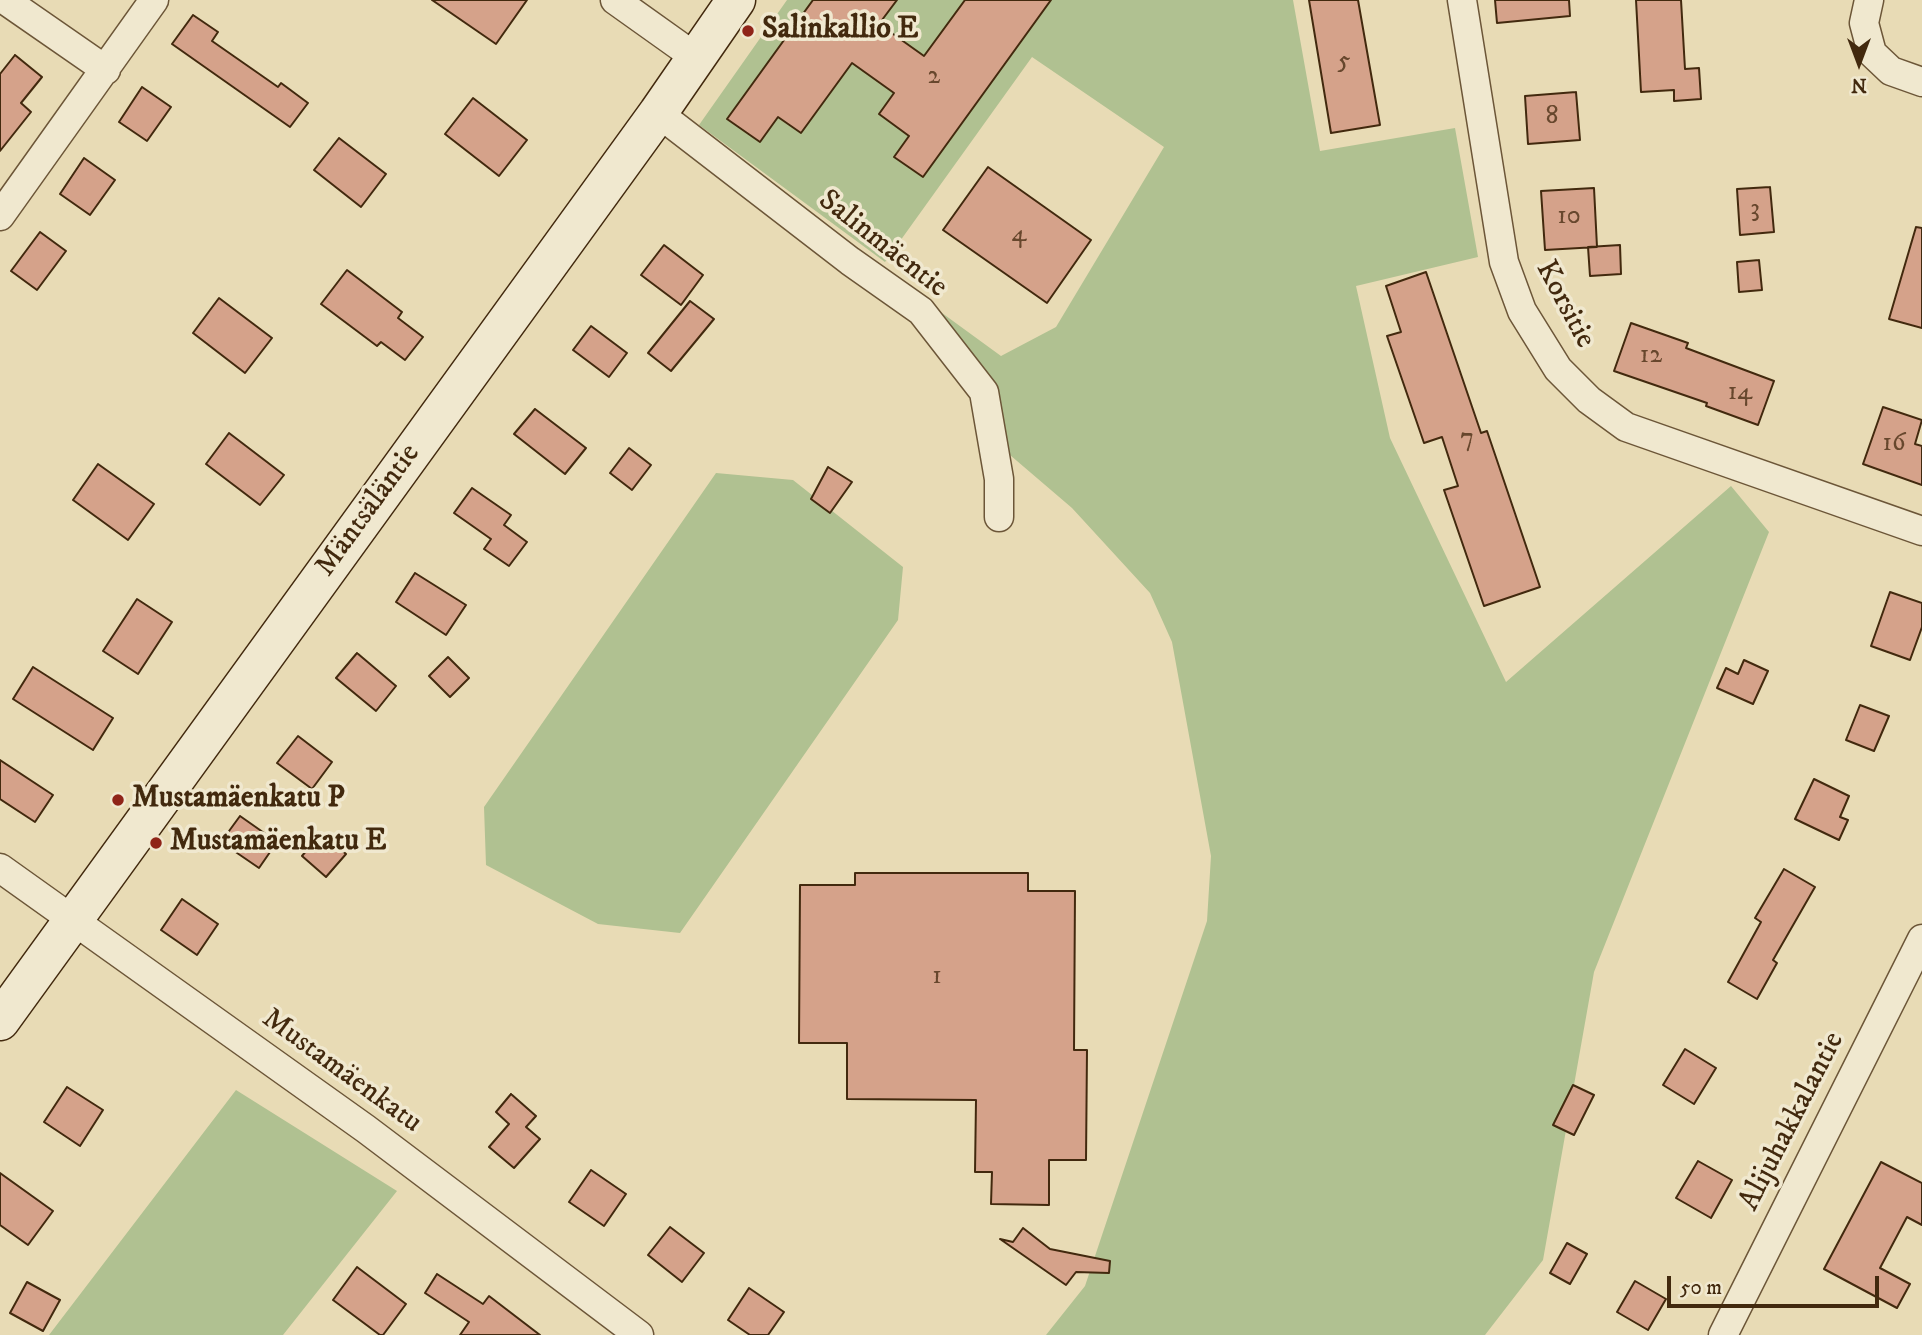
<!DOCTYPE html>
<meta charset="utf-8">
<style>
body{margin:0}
#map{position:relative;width:1922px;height:1335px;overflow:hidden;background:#e8dbb5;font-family:"IM FELL DW Pica",serif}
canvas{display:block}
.north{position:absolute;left:1824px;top:28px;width:70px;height:70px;-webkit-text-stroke:5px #f0e8cf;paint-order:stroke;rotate:180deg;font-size:19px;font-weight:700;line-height:28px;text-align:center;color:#42290e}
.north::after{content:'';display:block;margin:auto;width:24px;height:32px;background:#42290e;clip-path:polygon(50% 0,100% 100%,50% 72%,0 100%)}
.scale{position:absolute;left:1667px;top:1276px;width:212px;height:32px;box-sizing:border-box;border:4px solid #42290e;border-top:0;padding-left:9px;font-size:21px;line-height:24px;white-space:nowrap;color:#42290e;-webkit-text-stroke:5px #f0e8cf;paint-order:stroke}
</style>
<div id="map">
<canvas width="1922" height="1335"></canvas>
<div class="north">N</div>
<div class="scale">50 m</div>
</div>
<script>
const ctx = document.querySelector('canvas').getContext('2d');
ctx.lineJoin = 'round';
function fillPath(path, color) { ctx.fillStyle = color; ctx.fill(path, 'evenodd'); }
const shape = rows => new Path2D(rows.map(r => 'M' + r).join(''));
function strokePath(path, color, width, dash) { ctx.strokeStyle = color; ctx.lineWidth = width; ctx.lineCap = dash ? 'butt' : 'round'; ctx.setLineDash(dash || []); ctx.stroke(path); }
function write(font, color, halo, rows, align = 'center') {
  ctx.font = font + ' "IM FELL DW Pica",serif'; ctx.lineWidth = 7; ctx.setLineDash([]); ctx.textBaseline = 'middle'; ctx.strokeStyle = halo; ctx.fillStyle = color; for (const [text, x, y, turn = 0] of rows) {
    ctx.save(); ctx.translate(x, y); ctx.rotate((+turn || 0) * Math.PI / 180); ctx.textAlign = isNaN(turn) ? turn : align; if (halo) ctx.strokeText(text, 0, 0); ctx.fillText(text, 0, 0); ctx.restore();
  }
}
fillPath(shape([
 [787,0,1293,0,1320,151,1455,128,1478,257,1356,286,1390,438,1506,682,1731,486,1769,532,1594,972,1543,1260,1485,1335,1046,1335,1085,1286,1207,921,1211,856,1172,642,1150,593,1072,508,1010,455,993,388,949,328,942,313,1001,356,1056,327,1164,147,1032,57,885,262,699,125],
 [716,473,793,480,903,567,898,620,680,933,598,924,486,865,484,807],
 [236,1090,397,1191,283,1335,49,1335]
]), '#b0c191');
const building = shape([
 [432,0,527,0,496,44,432,0],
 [813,0,897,0,879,24,924,56,965,0,1051,0,923,177,894,157,909,136,879,114,894,93,852,63,801,133,778,117,760,142,727,119,813,0],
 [1309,0,1358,0,1380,125,1331,133,1309,0],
 [1495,0,1569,0,1570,16,1497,23,1495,0],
 [1636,0,1681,0,1685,69,1699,68,1701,99,1674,101,1674,90,1641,92,1636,0],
 [193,15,218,32,212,41,278,87,281,83,308,103,290,127,172,44,193,15],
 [15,55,42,77,21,103,31,112,0,151,0,74,15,55],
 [142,87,171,107,147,141,119,122,142,87],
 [1576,92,1580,140,1528,144,1525,96,1576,92],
 [473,98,527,140,499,176,445,134,473,98],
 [339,138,386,174,361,207,314,170,339,138],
 [84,158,115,180,90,215,60,194,84,158],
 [988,167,1091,240,1047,303,943,230,988,167],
 [1770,187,1774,232,1740,235,1737,189,1770,187],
 [1594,188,1597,247,1545,250,1541,191,1594,188],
 [1916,227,1922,228,1922,328,1889,319,1916,227],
 [40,232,66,251,37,290,11,271,40,232],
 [664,245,703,275,681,305,641,275,664,245],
 [1620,245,1621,274,1590,276,1588,247,1620,245],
 [1759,260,1762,290,1739,292,1737,262,1759,260],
 [347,270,402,312,398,318,423,337,405,360,381,342,377,346,321,304,347,270],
 [1426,272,1481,433,1487,431,1540,587,1484,606,1444,490,1458,486,1442,437,1424,443,1387,336,1401,332,1386,286,1426,272],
 [219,298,272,338,245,373,193,333,219,298],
 [690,301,714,319,671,371,648,353,690,301],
 [1631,323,1688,343,1686,348,1774,381,1758,425,1706,406,1707,403,1614,371,1631,323],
 [591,326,627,353,609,377,573,350,591,326],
 [1883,407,1922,420,1915,444,1922,446,1922,485,1863,464,1883,407],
 [535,409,586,448,565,474,514,434,535,409],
 [229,433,284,475,260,505,206,464,229,433],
 [629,448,651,465,632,490,610,473,629,448],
 [98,464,154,504,128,540,73,500,98,464],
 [828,467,852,482,830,513,811,499,828,467],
 [472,488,511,515,504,525,527,542,509,566,484,549,491,539,454,513,472,488],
 [415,573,466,605,446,635,396,602,415,573],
 [1890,592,1922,603,1922,627,1910,660,1871,646,1890,592],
 [137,599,172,622,138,674,103,651,137,599],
 [357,653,396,686,376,711,336,678,357,653],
 [448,657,469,678,450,697,429,676,448,657],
 [1744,660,1768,671,1753,704,1717,688,1726,668,1738,674,1744,660],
 [33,667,113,718,93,750,13,699,33,667],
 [1860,705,1889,716,1874,751,1846,740,1860,705],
 [298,736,332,762,312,789,277,763,298,736],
 [0,760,53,795,35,822,0,799,0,760],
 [1814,779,1849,796,1840,817,1848,820,1839,840,1795,819,1814,779],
 [240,816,277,842,259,868,221,842,240,816],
 [321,833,346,854,326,877,302,856,321,833],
 [1784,869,1815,887,1773,960,1777,963,1757,999,1728,982,1761,922,1755,918,1784,869],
 [855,873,1028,873,1028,891,1075,891,1074,1050,1087,1050,1086,1160,1049,1160,1049,1205,991,1204,992,1172,975,1172,976,1100,847,1099,847,1043,799,1043,800,885,855,885,855,873],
 [182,899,218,924,197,955,161,930,182,899],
 [1685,1049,1716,1068,1694,1104,1663,1085,1685,1049],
 [1573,1085,1594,1095,1574,1135,1553,1125,1573,1085],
 [67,1087,103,1110,80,1146,44,1122,67,1087],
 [511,1094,536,1116,526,1127,540,1139,514,1168,489,1147,509,1124,496,1112,511,1094],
 [1698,1161,1732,1180,1711,1218,1676,1198,1698,1161],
 [1881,1162,1922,1183,1922,1225,1907,1217,1880,1268,1910,1284,1897,1308,1824,1269,1881,1162],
 [591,1170,626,1194,604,1226,569,1202,591,1170],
 [0,1173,53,1211,28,1245,0,1225,0,1173],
 [670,1227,704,1253,682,1282,648,1255,670,1227],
 [1023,1228,1050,1249,1110,1261,1109,1273,1076,1272,1066,1285,1000,1239,1013,1242,1023,1228],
 [1567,1243,1587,1254,1570,1284,1550,1273,1567,1243],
 [357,1267,406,1304,383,1335,380,1335,333,1300,357,1267],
 [437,1274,483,1304,489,1296,540,1335,460,1335,469,1322,425,1293,437,1274],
 [1635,1281,1666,1299,1648,1330,1617,1312,1635,1281],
 [27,1282,60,1300,43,1331,10,1313,27,1282],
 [749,1288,784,1312,768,1335,750,1335,728,1320,749,1288]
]);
fillPath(building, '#d5a28a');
strokePath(building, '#42290e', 2);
const street = shape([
 [5,0,106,70],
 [615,0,695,57],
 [1462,0,1504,262,1522,311,1558,369,1589,400,1626,427,1922,531],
 [1869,0,1864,23,1872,53,1891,71,1922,82],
 [658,113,850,261,921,311,984,392,999,479,999,517],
 [0,216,154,0],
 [0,868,366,1129,639,1335],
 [1723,1335,1922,939]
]);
const secondary = shape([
 [0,1021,658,113,736,0]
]);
strokePath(street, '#6c5638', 31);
strokePath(secondary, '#42290e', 41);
strokePath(street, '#f0e8cf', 28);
strokePath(secondary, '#f0e8cf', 38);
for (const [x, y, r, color] of [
 [748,31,7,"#8f2418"],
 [118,800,7,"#8f2418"],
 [156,843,7,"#8f2418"]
]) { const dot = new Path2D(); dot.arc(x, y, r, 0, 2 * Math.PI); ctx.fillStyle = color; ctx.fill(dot); strokePath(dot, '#f0e8cf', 2.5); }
write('26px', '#67472d', null, [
 ["5",1344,63],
 ["2",934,78],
 ["8",1552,118],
 ["3",1755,211],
 ["10",1569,218],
 ["4",1019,236],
 ["12",1651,357],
 ["14",1740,394],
 ["7",1467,440],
 ["16",1894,445],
 ["1",937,978]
]);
write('bold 30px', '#42290e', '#f0e8cf', [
 ["Salinkallio E",762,31],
 ["Mustamäenkatu P",132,800],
 ["Mustamäenkatu E",170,843]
], 'left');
write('30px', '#42290e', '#f0e8cf', [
 ["Salinmäentie",882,245,38],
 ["Korsitie",1564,305,62],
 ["Mäntsäläntie",369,511,-54],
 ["Mustamäenkatu",341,1072,36],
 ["Alijuhakkalantie",1793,1122,-63]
]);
</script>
